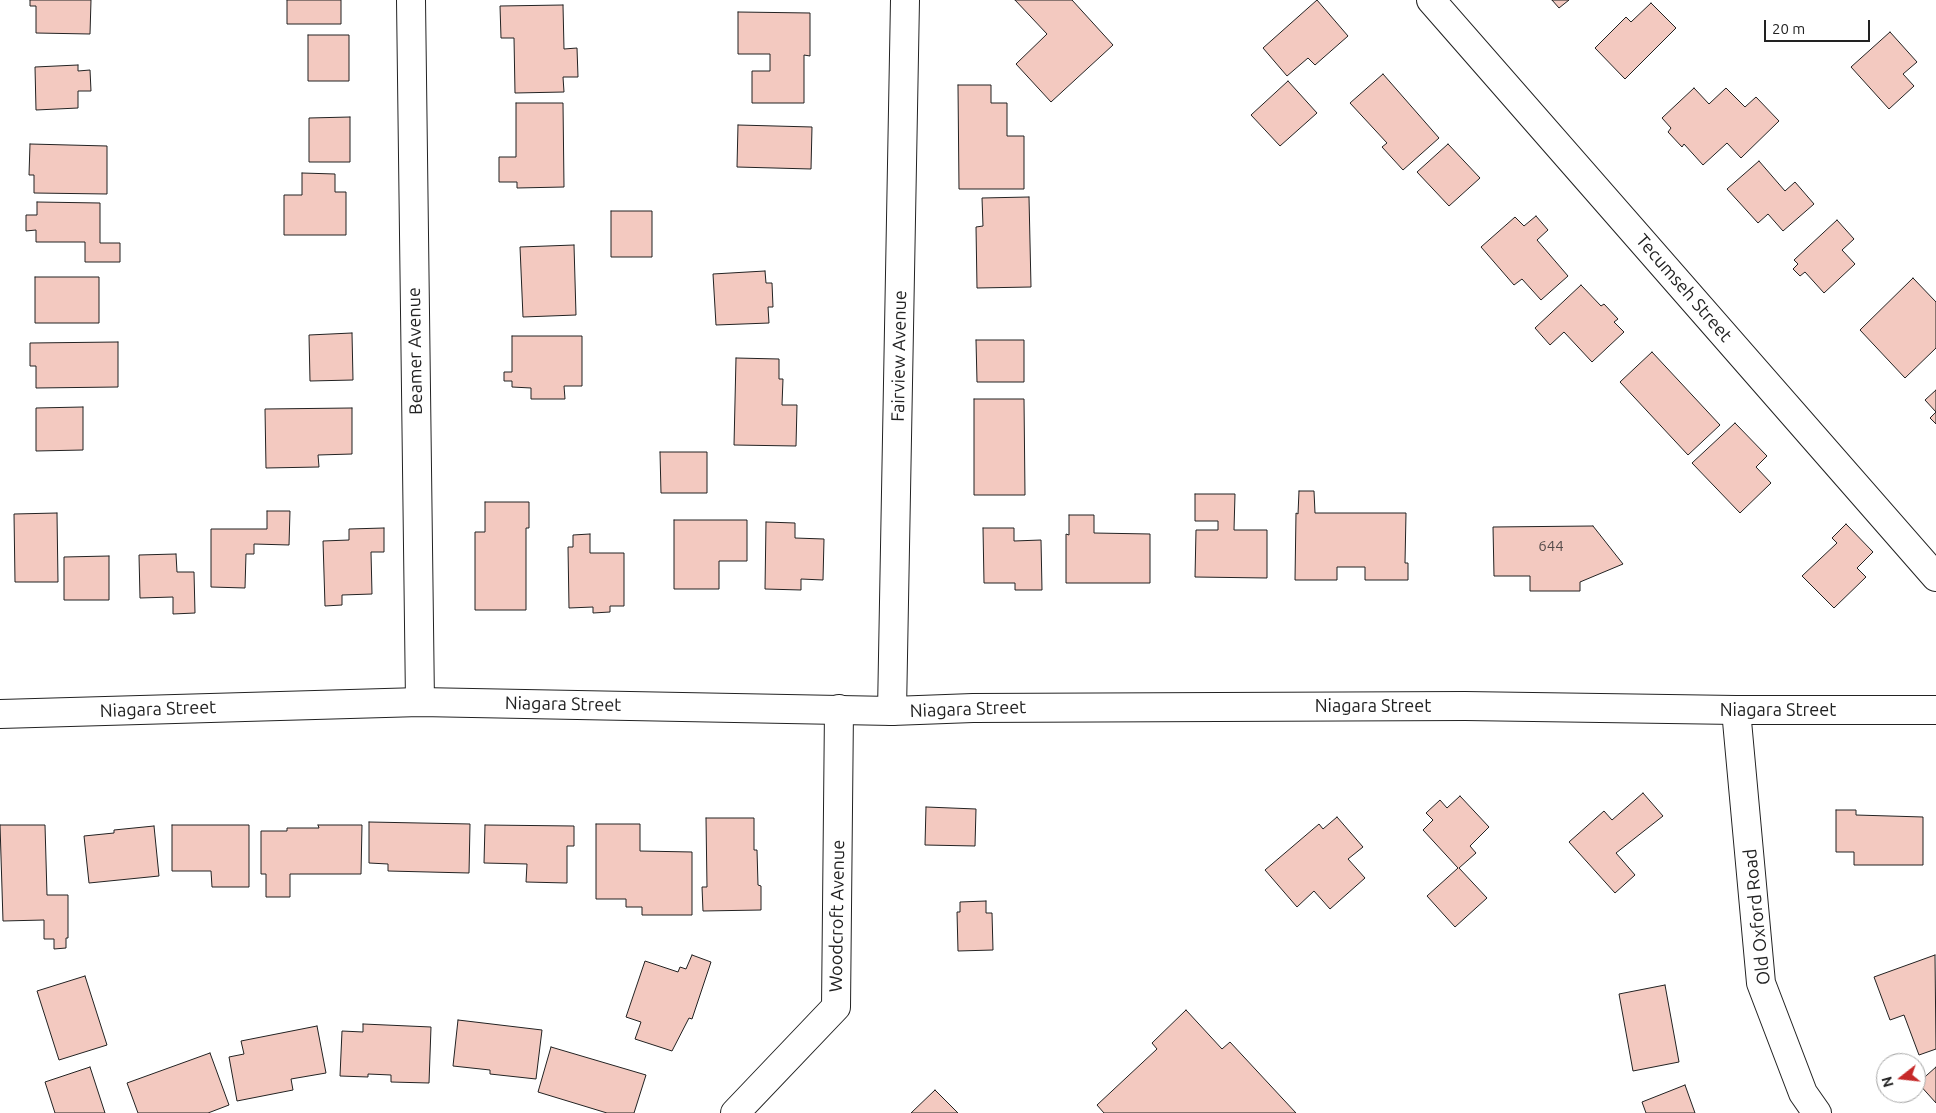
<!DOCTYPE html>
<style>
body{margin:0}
#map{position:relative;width:1936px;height:1113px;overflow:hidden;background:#fff;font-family:Ubuntu,sans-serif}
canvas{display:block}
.north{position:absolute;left:1876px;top:1053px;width:50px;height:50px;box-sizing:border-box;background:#fff;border:1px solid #a7a7a7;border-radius:50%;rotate:254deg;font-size:14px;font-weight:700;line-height:20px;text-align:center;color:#222}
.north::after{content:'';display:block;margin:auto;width:18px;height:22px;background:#c62828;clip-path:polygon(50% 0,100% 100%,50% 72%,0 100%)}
.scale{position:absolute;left:1764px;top:20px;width:106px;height:22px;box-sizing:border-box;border:2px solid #222;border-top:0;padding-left:6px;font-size:15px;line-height:18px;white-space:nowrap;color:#222;-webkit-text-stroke:4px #fff;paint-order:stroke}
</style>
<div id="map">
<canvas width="1936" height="1113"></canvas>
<div class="north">N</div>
<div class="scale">20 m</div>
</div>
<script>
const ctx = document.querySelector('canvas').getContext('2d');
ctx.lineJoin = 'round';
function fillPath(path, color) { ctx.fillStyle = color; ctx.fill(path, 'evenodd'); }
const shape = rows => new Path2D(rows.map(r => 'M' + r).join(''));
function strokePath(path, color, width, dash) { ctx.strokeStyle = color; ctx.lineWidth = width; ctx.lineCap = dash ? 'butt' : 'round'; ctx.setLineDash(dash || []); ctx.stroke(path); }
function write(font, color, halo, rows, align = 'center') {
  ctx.font = font + ' Ubuntu,sans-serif'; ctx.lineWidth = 4; ctx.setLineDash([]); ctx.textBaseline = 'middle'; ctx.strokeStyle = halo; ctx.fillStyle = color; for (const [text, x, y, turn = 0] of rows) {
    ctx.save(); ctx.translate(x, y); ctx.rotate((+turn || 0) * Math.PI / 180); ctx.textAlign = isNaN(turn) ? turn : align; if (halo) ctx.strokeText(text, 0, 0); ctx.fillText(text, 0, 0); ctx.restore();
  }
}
const building = shape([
 [30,0,91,0,90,34,36,33,36,6,30,6,30,0],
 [287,0,341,0,341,24,287,24,287,0],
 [1015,0,1072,0,1113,45,1051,102,1016,64,1047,34,1015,0],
 [1317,0,1348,36,1315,65,1308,58,1287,76,1263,48,1317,0],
 [1552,0,1569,0,1559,8,1552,0],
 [1651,3,1676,28,1625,79,1595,48,1626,17,1631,22,1651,3],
 [563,5,564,49,577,48,578,77,563,77,564,92,515,93,514,38,501,38,500,6,563,5],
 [738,12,810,13,810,56,804,55,804,103,752,103,752,71,770,71,770,54,738,54,738,12],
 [1890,32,1917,62,1903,74,1914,86,1889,109,1851,67,1890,32],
 [308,35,349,35,349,81,308,81,308,35],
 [78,65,78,71,90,70,91,91,78,91,78,108,36,110,35,67,78,65],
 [1383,74,1439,138,1403,170,1382,147,1387,143,1350,103,1383,74],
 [1288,81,1317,113,1280,146,1251,115,1288,81],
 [958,85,991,85,991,103,1007,103,1007,136,1024,136,1024,189,959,189,958,85],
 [1694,88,1709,104,1726,88,1745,107,1756,97,1779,121,1741,158,1727,143,1703,165,1684,144,1682,147,1668,132,1671,128,1662,118,1694,88],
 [516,103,563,103,564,187,517,188,517,182,499,182,499,157,516,157,516,103],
 [350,117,350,162,309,162,309,118,350,117],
 [738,125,812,127,811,169,737,167,738,125],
 [30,144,107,146,107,194,34,193,34,175,29,175,30,144],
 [1448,144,1480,178,1449,206,1417,172,1448,144],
 [1759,161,1785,191,1795,182,1814,204,1783,231,1768,214,1758,223,1727,189,1759,161],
 [302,173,335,174,335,192,346,192,346,235,284,235,284,195,302,195,302,173],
 [1029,197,1031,287,977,288,976,227,983,226,982,198,1029,197],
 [37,202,100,203,100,243,120,243,120,262,85,262,85,242,36,242,36,230,26,231,26,215,37,215,37,202],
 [611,211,652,211,652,257,611,257,611,211],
 [1536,216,1548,230,1537,240,1568,276,1541,300,1522,279,1514,285,1481,247,1515,217,1524,226,1536,216],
 [1837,220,1854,239,1842,250,1855,264,1824,293,1805,272,1800,276,1793,269,1798,264,1794,260,1837,220],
 [574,245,576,315,523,317,520,247,574,245],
 [765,271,766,283,772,283,773,307,768,307,769,323,716,325,713,274,765,271],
 [35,277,99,277,99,323,35,323,35,277],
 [1913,278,1936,302,1936,348,1905,378,1860,330,1913,278],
 [1581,285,1601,306,1604,304,1618,319,1614,322,1624,332,1592,362,1564,332,1550,345,1535,328,1581,285],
 [352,333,353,380,310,381,309,335,352,333],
 [512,336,582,336,582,386,564,386,565,399,531,399,531,388,512,387,512,381,504,381,504,372,512,372,512,336],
 [976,340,1024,340,1024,382,977,382,976,340],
 [118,342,118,387,36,388,36,366,30,366,30,343,118,342],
 [1652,352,1720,425,1688,455,1620,382,1652,352],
 [736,358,779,359,779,379,783,379,782,405,797,405,796,446,734,445,736,358],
 [1936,390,1936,412,1925,400,1936,390],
 [974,399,1024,399,1025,495,974,495,974,399],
 [83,407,83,450,36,451,36,408,83,407],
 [352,408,352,454,318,455,319,467,266,468,265,409,352,408],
 [1936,412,1936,424,1930,418,1936,412],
 [1735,423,1767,456,1756,467,1771,483,1740,513,1692,463,1735,423],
 [660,452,707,452,707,493,661,493,660,452],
 [1299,491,1314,491,1315,513,1406,513,1405,563,1408,563,1408,580,1365,580,1365,567,1337,567,1337,580,1295,580,1296,513,1298,514,1299,491],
 [1195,494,1235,494,1234,530,1267,530,1267,578,1195,577,1196,530,1218,530,1218,521,1195,521,1195,494],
 [485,502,529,502,529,528,526,528,526,610,475,610,475,532,485,532,485,502],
 [267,511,290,511,289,545,254,544,254,554,246,554,245,588,211,587,211,529,267,529,267,511],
 [57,513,58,582,15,582,14,514,57,513],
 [1069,515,1094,515,1094,533,1150,534,1150,583,1066,583,1066,534,1069,535,1069,515],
 [674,520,747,520,747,561,719,561,719,589,674,589,674,520],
 [766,522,795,523,795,538,824,539,823,580,801,579,801,590,765,589,766,522],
 [1846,524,1873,552,1857,568,1866,577,1834,608,1802,576,1837,543,1832,538,1846,524],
 [1593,526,1623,564,1580,582,1580,591,1530,591,1530,576,1494,576,1493,527,1593,526],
 [384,528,384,552,371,552,372,594,342,595,342,605,325,606,323,541,349,540,349,529,384,528],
 [983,528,1014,528,1014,541,1041,540,1042,590,1015,590,1015,583,984,583,983,528],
 [590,534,590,553,624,553,624,606,610,606,610,612,593,613,593,607,569,608,568,547,573,547,573,535,590,534],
 [176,554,177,572,194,572,195,613,173,614,173,597,140,598,139,555,176,554],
 [109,556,109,600,64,600,64,557,109,556],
 [1643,793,1663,816,1616,853,1635,875,1615,893,1569,842,1604,811,1612,820,1643,793],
 [1460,796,1489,827,1470,846,1476,853,1459,868,1487,898,1455,927,1427,896,1458,868,1423,830,1433,820,1426,813,1440,800,1447,808,1460,796],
 [926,807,976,809,975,846,925,845,926,807],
 [1836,810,1856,810,1856,815,1923,817,1923,865,1854,865,1854,852,1836,852,1836,810],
 [1337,817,1363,847,1348,859,1365,878,1330,909,1314,891,1297,907,1265,870,1319,824,1323,829,1337,817],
 [706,818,754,818,754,850,757,850,758,885,761,886,761,910,703,911,702,887,707,887,706,818],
 [369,822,470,824,469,873,388,871,388,864,369,863,369,822],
 [596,824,640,824,640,851,692,852,692,915,642,915,642,907,626,907,626,899,596,899,596,824],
 [0,825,45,825,47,895,68,895,68,938,66,938,66,948,54,949,54,939,44,939,44,920,3,921,0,825],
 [172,825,249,825,249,887,212,887,211,871,172,871,172,825],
 [318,825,362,825,361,874,290,874,290,897,266,897,266,874,261,874,261,831,287,831,287,828,319,828,318,825],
 [485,825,574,826,574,846,567,846,567,883,526,882,527,864,484,863,485,825],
 [154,826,159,876,89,883,84,836,114,833,114,830,154,826],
 [986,901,986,913,992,913,993,950,958,951,957,912,960,912,960,902,986,901],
 [692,955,711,962,692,1019,689,1018,672,1051,635,1039,641,1022,626,1017,645,961,678,972,680,967,686,969,692,955],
 [1935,955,1936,1049,1919,1055,1904,1015,1890,1020,1874,977,1935,955],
 [85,976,107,1045,59,1060,37,991,85,976],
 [1665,985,1679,1062,1633,1071,1619,994,1665,985],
 [1186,1010,1222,1049,1230,1042,1296,1113,1104,1113,1097,1105,1157,1049,1152,1043,1186,1010],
 [458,1020,542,1030,536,1079,490,1074,490,1070,453,1066,458,1020],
 [363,1024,431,1027,429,1083,391,1082,391,1075,368,1074,368,1077,340,1076,342,1031,363,1032,363,1024],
 [317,1026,326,1073,291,1079,293,1090,237,1101,229,1057,244,1054,241,1041,317,1026],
 [551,1047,646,1075,634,1113,607,1113,538,1092,551,1047],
 [210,1053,229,1105,208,1113,138,1113,127,1083,210,1053],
 [90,1067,105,1113,55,1113,45,1082,90,1067],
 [1936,1067,1936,1103,1918,1083,1936,1067],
 [1685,1085,1695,1113,1646,1113,1642,1102,1685,1085],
 [935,1090,958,1113,911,1113,935,1090]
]);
fillPath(building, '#f3c9c0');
strokePath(building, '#222', 1);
const street = shape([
 [411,0,420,702],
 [1431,0,1936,577],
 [1736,710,1761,983,1803,1093,1817,1113],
 [892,711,905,0],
 [735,1113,836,1007,839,709]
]);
const secondary = shape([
 [0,714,420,702,892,711,973,708,1465,706,1736,710,1936,710]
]);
strokePath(street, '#222', 30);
strokePath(secondary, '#222', 30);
strokePath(street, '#fff', 28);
strokePath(secondary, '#fff', 28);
write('15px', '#564c4a', null, [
 ["644",1551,546]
]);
write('18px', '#222', '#fff', [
 ["Tecumseh Street",1684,288,49],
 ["Beamer Avenue",415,351,-91],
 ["Fairview Avenue",899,356,-89],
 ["Niagara Street",563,704,1],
 ["Niagara Street",1373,706],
 ["Niagara Street",158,709,-2],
 ["Niagara Street",968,709,-2],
 ["Niagara Street",1778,710],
 ["Woodcroft Avenue",837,916,-89],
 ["Old Oxford Road",1757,917,-96]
]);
</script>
